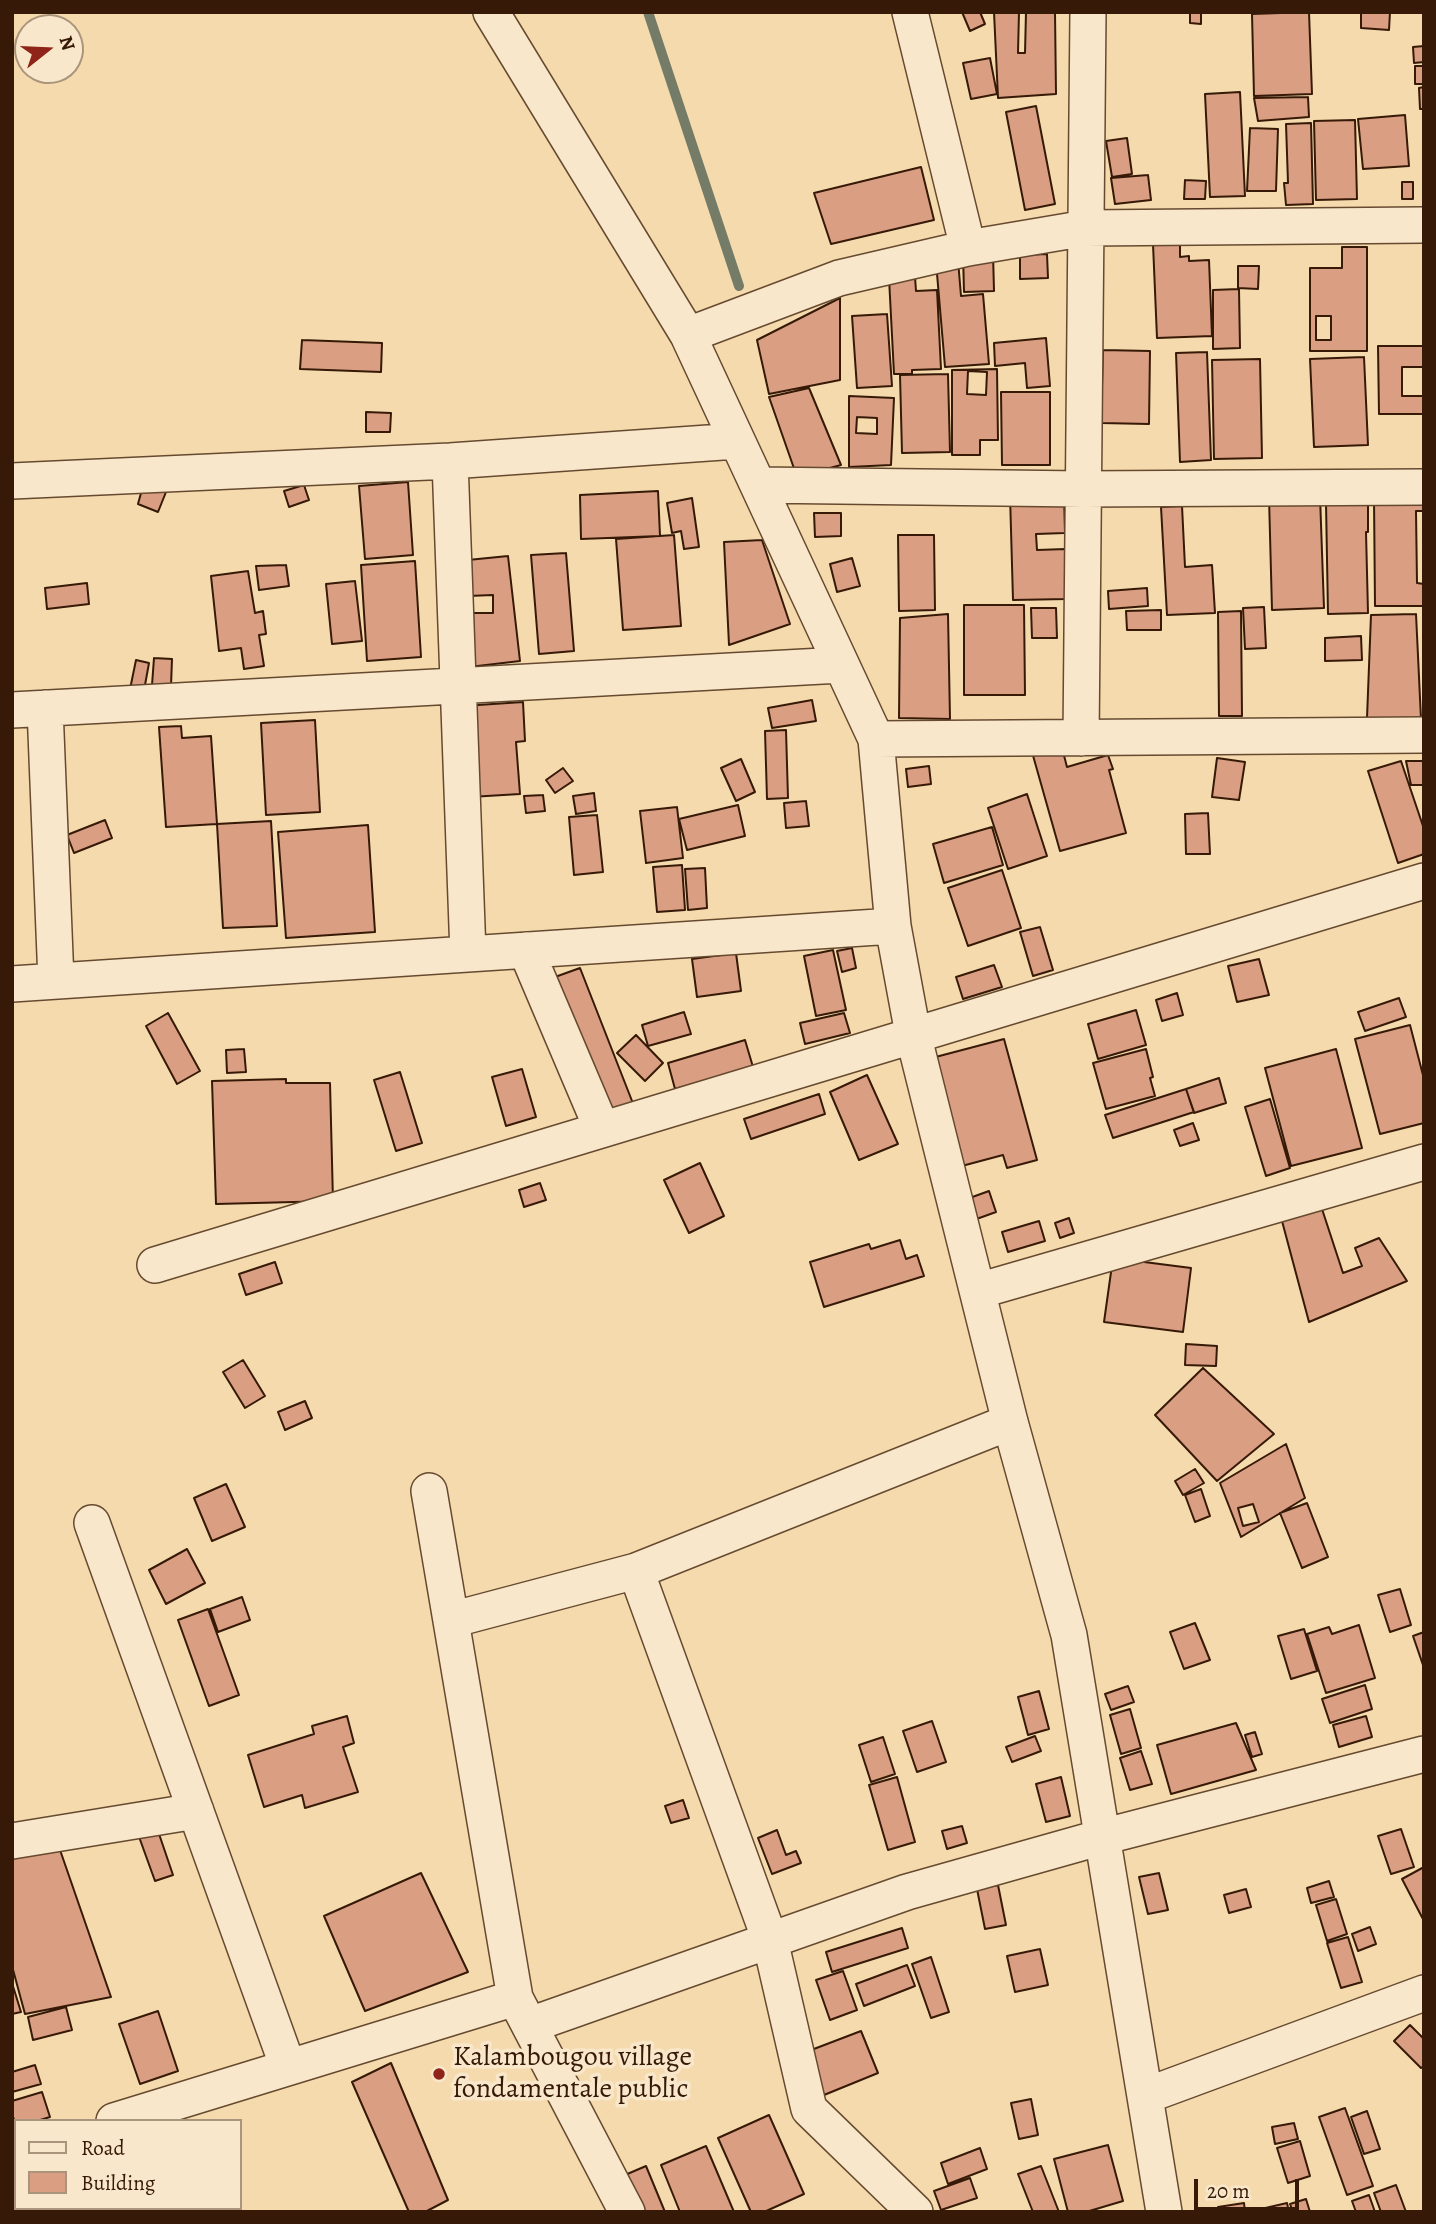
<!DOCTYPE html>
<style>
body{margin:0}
#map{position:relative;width:1436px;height:2224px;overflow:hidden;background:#f5daad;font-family:Alegreya,serif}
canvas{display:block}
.frame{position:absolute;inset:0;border:14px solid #361a07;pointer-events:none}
.legend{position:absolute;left:14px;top:2119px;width:228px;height:91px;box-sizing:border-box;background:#f8e7ca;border:2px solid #aa957c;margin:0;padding:9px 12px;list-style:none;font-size:21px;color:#361a07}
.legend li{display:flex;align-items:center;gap:14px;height:35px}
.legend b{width:35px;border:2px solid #aa957c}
.north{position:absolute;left:14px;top:14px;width:70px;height:70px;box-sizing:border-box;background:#f8e7ca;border:2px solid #aa957c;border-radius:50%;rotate:72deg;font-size:19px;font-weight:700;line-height:28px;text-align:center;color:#361a07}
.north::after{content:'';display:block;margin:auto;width:24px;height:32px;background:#8f2418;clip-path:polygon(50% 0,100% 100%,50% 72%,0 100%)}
.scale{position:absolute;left:1194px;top:2179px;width:105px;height:32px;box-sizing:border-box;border:4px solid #361a07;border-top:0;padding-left:9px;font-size:21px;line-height:24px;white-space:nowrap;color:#361a07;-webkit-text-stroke:5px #f8e7ca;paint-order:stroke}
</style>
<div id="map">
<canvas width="1436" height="2224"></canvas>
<div class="frame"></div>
<ul class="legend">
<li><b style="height:9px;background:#f8e7ca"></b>Road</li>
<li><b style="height:19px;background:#da9e83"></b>Building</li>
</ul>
<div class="north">N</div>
<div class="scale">20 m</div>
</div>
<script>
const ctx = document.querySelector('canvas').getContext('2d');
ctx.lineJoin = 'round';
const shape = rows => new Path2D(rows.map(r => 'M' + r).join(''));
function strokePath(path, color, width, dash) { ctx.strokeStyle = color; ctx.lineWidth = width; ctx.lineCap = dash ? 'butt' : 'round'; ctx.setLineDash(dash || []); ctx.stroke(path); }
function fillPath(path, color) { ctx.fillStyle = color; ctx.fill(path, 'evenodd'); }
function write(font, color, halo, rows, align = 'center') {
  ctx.font = font + ' Alegreya,serif'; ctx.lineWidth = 7; ctx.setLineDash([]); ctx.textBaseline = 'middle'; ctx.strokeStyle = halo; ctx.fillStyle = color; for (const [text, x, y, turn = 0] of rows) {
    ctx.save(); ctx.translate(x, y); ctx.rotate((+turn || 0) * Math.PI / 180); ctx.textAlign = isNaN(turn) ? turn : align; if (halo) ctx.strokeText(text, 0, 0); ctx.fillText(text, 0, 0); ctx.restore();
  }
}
strokePath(shape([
 [648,12,739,286]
]), '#747b66', 10);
const building = shape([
 [962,12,980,12,985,24,970,31,962,12],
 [994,12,1019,12,1018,53,1025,53,1026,12,1055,12,1056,94,998,98,994,12],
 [1190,12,1201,12,1201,24,1190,23,1190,12],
 [1309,12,1312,94,1254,96,1252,14,1309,12],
 [1361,12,1390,12,1389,30,1361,28,1361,12],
 [1424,46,1424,62,1414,63,1413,47,1424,46],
 [990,58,997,94,971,99,963,63,990,58],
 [1415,66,1424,66,1424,84,1415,84,1415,66],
 [1424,87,1424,109,1420,109,1419,88,1424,87],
 [1240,92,1245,196,1210,197,1205,94,1240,92],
 [1308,97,1309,117,1258,121,1254,98,1308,97],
 [1036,106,1055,204,1025,210,1006,112,1036,106],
 [1405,115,1409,166,1363,169,1358,119,1405,115],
 [1355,120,1357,199,1316,200,1314,121,1355,120],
 [1311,123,1313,204,1286,205,1284,183,1288,183,1286,124,1311,123],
 [1250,128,1278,129,1276,191,1247,191,1250,128],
 [1127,138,1132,174,1112,177,1106,141,1127,138],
 [921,167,934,220,831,244,814,193,921,167],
 [1148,175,1151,200,1115,204,1111,178,1148,175],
 [1185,180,1206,181,1205,199,1184,199,1185,180],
 [1402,182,1413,182,1413,199,1402,199,1402,182],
 [1180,243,1180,257,1189,256,1189,261,1209,260,1212,336,1157,338,1153,244,1180,243],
 [1342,247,1367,247,1367,351,1310,351,1310,268,1342,268,1342,247],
 [1316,316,1331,316,1331,340,1316,340,1316,316],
 [993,253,994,291,964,292,963,254,993,253],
 [1047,254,1048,278,1020,279,1020,255,1047,254],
 [958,260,961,296,983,294,989,364,945,367,936,262,958,260],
 [1238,266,1259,266,1258,289,1238,288,1238,266],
 [915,277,916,291,937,290,941,369,912,370,912,374,894,374,889,278,915,277],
 [1239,289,1240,348,1213,349,1213,290,1239,289],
 [840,298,840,380,769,394,757,340,840,298],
 [887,314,892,386,857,388,852,316,887,314],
 [1046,338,1050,386,1027,388,1025,363,995,366,994,343,1046,338],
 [302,340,382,343,381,372,300,369,302,340],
 [1378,346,1424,346,1424,367,1402,367,1402,396,1424,396,1424,414,1379,414,1378,346],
 [1103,350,1150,351,1149,424,1101,423,1103,350],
 [1207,352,1211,460,1180,462,1176,353,1207,352],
 [1364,357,1368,445,1314,447,1310,359,1364,357],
 [1260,359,1262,458,1214,459,1212,360,1260,359],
 [997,369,998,440,980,440,980,455,952,455,952,370,997,369],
 [968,371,987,372,986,395,967,394,968,371],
 [948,374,950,452,902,453,900,375,948,374],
 [809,388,841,465,797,477,769,397,809,388],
 [1001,392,1050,392,1050,465,1002,465,1001,392],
 [849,396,894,398,891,465,849,467,849,396],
 [857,417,877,418,877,434,856,433,857,417],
 [366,412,391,413,390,432,366,432,366,412],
 [144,482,168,487,158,512,138,504,144,482],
 [408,482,413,555,365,559,359,486,408,482],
 [304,485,309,500,289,507,284,491,304,485],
 [658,491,660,536,581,539,580,495,658,491],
 [1064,493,1065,533,1036,534,1037,550,1066,549,1067,599,1013,600,1010,495,1064,493],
 [1320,496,1324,608,1272,610,1269,497,1320,496],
 [692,498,699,547,684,549,681,531,672,533,667,503,692,498],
 [1374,498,1424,498,1424,511,1416,511,1417,583,1424,584,1424,606,1375,606,1374,498],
 [1326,503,1368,503,1368,532,1366,532,1368,613,1328,614,1326,503],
 [1182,506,1185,567,1212,565,1215,613,1167,615,1161,507,1182,506],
 [814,513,841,513,841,536,815,537,814,513],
 [674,535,681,626,623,630,616,539,674,535],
 [898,535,934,535,935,610,899,611,898,535],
 [762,540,790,624,729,645,724,542,762,540],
 [566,553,574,651,539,654,531,555,566,553],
 [508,556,520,661,469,667,458,561,508,556],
 [493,595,493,613,468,613,468,596,493,595],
 [852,558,860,586,837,592,830,564,852,558],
 [415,561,421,657,367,661,361,565,415,561],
 [286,565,289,586,259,590,256,566,286,565],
 [248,571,255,613,263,611,266,634,259,635,264,666,244,669,241,648,219,651,211,576,248,571],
 [355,581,362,641,332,644,326,584,355,581],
 [87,583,89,604,47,609,45,588,87,583],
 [1147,588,1148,606,1109,609,1108,591,1147,588],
 [964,605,1024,605,1025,695,964,695,964,605],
 [1264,607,1266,648,1245,649,1243,608,1264,607],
 [1031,608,1056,608,1057,638,1032,638,1031,608],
 [1161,610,1161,630,1127,630,1126,611,1161,610],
 [1241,611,1242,716,1219,716,1218,612,1241,611],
 [948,614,950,719,899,718,900,618,948,614],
 [1416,614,1421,719,1367,718,1371,615,1416,614],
 [1361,636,1362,660,1325,661,1325,638,1361,636],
 [154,658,172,659,171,686,152,685,154,658],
 [136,660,149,663,143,696,129,694,136,660],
 [812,700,816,721,772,728,768,708,812,700],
 [523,702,525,741,516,742,520,794,470,797,463,706,523,702],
 [315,720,320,812,266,815,261,723,315,720],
 [181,726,182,738,211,736,217,824,166,827,159,727,181,726],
 [786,730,788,798,767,799,765,731,786,730],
 [1061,744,1067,767,1108,755,1113,769,1109,770,1126,833,1060,851,1032,752,1061,744],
 [1217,758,1245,762,1239,800,1212,797,1217,758],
 [741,759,755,792,736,801,721,768,741,759],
 [1401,761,1424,829,1424,854,1398,863,1368,771,1401,761],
 [1406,761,1424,761,1424,785,1411,785,1406,761],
 [929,766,931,784,908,787,906,769,929,766],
 [563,768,573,781,555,793,546,780,563,768],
 [594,793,596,811,576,814,573,796,594,793],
 [1027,794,1047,856,1008,869,988,808,1027,794],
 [543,795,545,811,526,813,524,796,543,795],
 [806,801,809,826,786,828,784,803,806,801],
 [738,805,745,836,687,850,679,819,738,805],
 [677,807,683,858,646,863,640,811,677,807],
 [1208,813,1210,854,1186,854,1185,814,1208,813],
 [597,815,603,872,574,875,569,817,597,815],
 [105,820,112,838,74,853,67,835,105,820],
 [271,821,277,926,223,928,217,824,271,821],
 [368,825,375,932,286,938,278,832,368,825],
 [992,827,1003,865,944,883,933,844,992,827],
 [682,865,685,910,657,912,653,867,682,865],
 [705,868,707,908,688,910,685,869,705,868],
 [1002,870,1021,928,968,946,948,888,1002,870],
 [1040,927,1053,970,1033,976,1020,932,1040,927],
 [852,948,856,968,842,972,837,951,852,948],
 [833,950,846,1010,816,1016,804,956,833,950],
 [736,953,741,991,697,997,692,959,736,953],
 [1259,959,1269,995,1237,1002,1228,966,1259,959],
 [994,965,1002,987,963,999,956,977,994,965],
 [580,968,634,1106,607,1118,555,977,580,968],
 [1177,993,1183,1015,1162,1021,1156,1000,1177,993],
 [1399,998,1406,1017,1365,1031,1358,1012,1399,998],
 [1136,1010,1146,1045,1098,1059,1088,1024,1136,1010],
 [684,1012,691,1034,648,1046,642,1025,684,1012],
 [168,1013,200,1071,177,1084,146,1026,168,1013],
 [844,1013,850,1033,805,1044,800,1023,844,1013],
 [1410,1025,1424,1079,1424,1123,1380,1134,1355,1039,1410,1025],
 [636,1035,663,1063,645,1081,617,1053,636,1035],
 [1004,1039,1037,1160,1007,1168,1003,1155,958,1167,928,1059,1004,1039],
 [745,1040,753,1067,675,1089,668,1063,745,1040],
 [244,1049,246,1072,227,1073,226,1050,244,1049],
 [1146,1049,1153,1077,1150,1078,1155,1096,1106,1109,1093,1063,1146,1049],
 [1336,1049,1362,1148,1291,1166,1265,1068,1336,1049],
 [522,1069,536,1117,506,1126,492,1077,522,1069],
 [400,1072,422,1143,396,1151,374,1080,400,1072],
 [867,1075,898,1144,859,1160,830,1092,867,1075],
 [1219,1078,1226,1103,1194,1113,1186,1089,1219,1078],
 [286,1079,286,1083,330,1083,333,1201,216,1204,212,1081,286,1079],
 [1186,1089,1194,1112,1113,1138,1105,1115,1186,1089],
 [819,1094,825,1114,751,1139,744,1119,819,1094],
 [1270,1099,1290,1168,1266,1176,1245,1107,1270,1099],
 [1193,1123,1199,1140,1180,1146,1174,1130,1193,1123],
 [700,1163,724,1216,689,1233,664,1180,700,1163],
 [540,1183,546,1200,524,1207,519,1190,540,1183],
 [989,1191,996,1212,971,1221,964,1200,989,1191],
 [1322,1209,1343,1273,1362,1266,1355,1248,1379,1238,1407,1281,1309,1322,1282,1221,1322,1209],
 [1069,1218,1074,1233,1060,1238,1055,1223,1069,1218],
 [1039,1221,1045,1241,1008,1252,1002,1232,1039,1221],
 [900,1240,906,1259,917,1255,924,1276,824,1307,810,1262,869,1244,871,1249,900,1240],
 [1113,1258,1191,1268,1183,1332,1104,1322,1113,1258],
 [275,1262,282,1283,246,1295,239,1274,275,1262],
 [1186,1344,1217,1346,1216,1366,1185,1365,1186,1344],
 [243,1360,265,1396,245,1408,223,1372,243,1360],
 [1203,1368,1274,1434,1217,1481,1155,1415,1203,1368],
 [305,1401,312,1418,285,1430,278,1412,305,1401],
 [1286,1444,1305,1498,1241,1537,1220,1483,1286,1444],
 [1253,1504,1259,1522,1243,1526,1238,1508,1253,1504],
 [1195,1469,1204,1483,1183,1495,1175,1481,1195,1469],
 [226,1484,245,1527,212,1541,194,1498,226,1484],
 [1201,1489,1210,1516,1195,1522,1185,1495,1201,1489],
 [1307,1503,1328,1557,1302,1568,1280,1513,1307,1503],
 [187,1549,205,1583,166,1604,149,1570,187,1549],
 [1400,1589,1411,1625,1390,1632,1378,1595,1400,1589],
 [242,1597,250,1620,218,1632,210,1609,242,1597],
 [208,1609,239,1695,209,1706,178,1620,208,1609],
 [1195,1623,1210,1660,1184,1669,1170,1632,1195,1623],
 [1359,1625,1375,1678,1326,1693,1307,1634,1329,1627,1332,1634,1359,1625],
 [1304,1629,1317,1671,1291,1679,1278,1636,1304,1629],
 [1424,1632,1424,1668,1413,1636,1424,1632],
 [1365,1685,1372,1709,1330,1723,1322,1699,1365,1685],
 [1128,1686,1134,1702,1111,1710,1105,1694,1128,1686],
 [1039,1691,1049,1729,1028,1735,1018,1697,1039,1691],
 [1130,1709,1141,1748,1121,1754,1110,1715,1130,1709],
 [347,1716,354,1743,343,1747,358,1792,305,1808,302,1795,264,1807,248,1755,314,1734,312,1726,347,1716],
 [1366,1716,1372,1737,1339,1747,1333,1725,1366,1716],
 [932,1721,946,1762,917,1772,903,1731,932,1721],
 [1236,1723,1256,1770,1171,1794,1157,1745,1236,1723],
 [1255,1732,1262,1754,1252,1757,1245,1735,1255,1732],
 [1035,1736,1041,1751,1012,1762,1006,1747,1035,1736],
 [883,1737,895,1774,871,1782,859,1745,883,1737],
 [1141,1751,1152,1784,1130,1790,1120,1758,1141,1751],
 [897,1777,915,1842,888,1850,869,1785,897,1777],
 [1061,1777,1070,1816,1046,1822,1036,1784,1061,1777],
 [683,1800,689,1818,671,1823,665,1806,683,1800],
 [962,1826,967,1843,947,1849,942,1831,962,1826],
 [157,1828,173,1875,155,1881,138,1834,157,1828],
 [1401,1829,1414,1867,1391,1874,1378,1836,1401,1829],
 [777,1830,786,1855,796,1851,801,1863,772,1874,758,1838,777,1830],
 [59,1847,111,1997,25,2014,12,1966,12,1854,59,1847],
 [1424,1867,1424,1921,1402,1879,1424,1867],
 [421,1873,468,1972,365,2011,324,1916,421,1873],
 [1159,1873,1168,1910,1148,1914,1139,1877,1159,1873],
 [1329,1881,1334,1897,1311,1903,1307,1888,1329,1881],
 [998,1885,1006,1925,985,1929,977,1889,998,1885],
 [1246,1889,1251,1907,1229,1913,1224,1895,1246,1889],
 [1336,1899,1347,1934,1327,1941,1316,1905,1336,1899],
 [1370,1927,1376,1944,1358,1951,1352,1934,1370,1927],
 [902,1928,908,1948,832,1972,826,1952,902,1928],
 [1348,1937,1362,1982,1341,1988,1327,1943,1348,1937],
 [1040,1949,1048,1985,1015,1992,1007,1956,1040,1949],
 [931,1957,949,2012,931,2018,912,1964,931,1957],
 [907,1965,915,1986,864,2006,856,1984,907,1965],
 [843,1971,857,2010,830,2020,816,1980,843,1971],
 [12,1983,21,2012,12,2014,12,1983],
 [66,2007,72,2030,33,2040,28,2017,66,2007],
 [158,2011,178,2071,140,2084,119,2024,158,2011],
 [1410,2025,1424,2039,1424,2066,1421,2068,1394,2041,1410,2025],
 [861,2031,878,2073,824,2095,806,2052,861,2031],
 [391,2063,448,2200,425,2212,409,2212,352,2082,391,2063],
 [35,2065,41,2084,12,2092,12,2072,35,2065],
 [42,2092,50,2117,37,2121,16,2121,16,2125,12,2114,12,2101,42,2092],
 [1031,2099,1038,2135,1019,2139,1011,2103,1031,2099],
 [1345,2108,1373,2186,1347,2195,1319,2117,1345,2108],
 [1367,2111,1380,2149,1364,2154,1351,2117,1367,2111],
 [769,2115,804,2194,764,2212,751,2212,718,2138,769,2115],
 [1294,2123,1298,2139,1275,2144,1272,2127,1294,2123],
 [1300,2141,1310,2176,1288,2183,1277,2148,1300,2141],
 [1108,2145,1123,2201,1086,2212,1068,2212,1054,2159,1108,2145],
 [706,2146,734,2212,680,2212,661,2165,706,2146],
 [980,2148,987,2169,948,2184,941,2163,980,2148],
 [646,2166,665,2212,641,2212,625,2175,646,2166],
 [1041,2166,1059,2212,1033,2212,1018,2174,1041,2166],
 [16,2174,16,2208,49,2208,50,2210,12,2212,12,2175,16,2174],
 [970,2178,977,2198,941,2210,934,2191,970,2178],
 [1396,2185,1406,2212,1381,2212,1374,2193,1396,2185],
 [1369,2195,1375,2212,1356,2212,1352,2201,1369,2195],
 [1306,2199,1310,2212,1293,2212,1290,2204,1306,2199],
 [1244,2203,1245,2212,1219,2212,1218,2207,1244,2203],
 [1287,2203,1289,2212,1248,2212,1287,2203],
 [174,2208,221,2208,222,2212,175,2212,174,2208]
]);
fillPath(building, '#da9e83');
strokePath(building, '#361a07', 2);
const minor = shape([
 [491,12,688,335,876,739,893,926,913,1034,1010,1422,1069,1635,1164,2212],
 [910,12,968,248],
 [688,335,839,278,968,248,1086,228,1424,225],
 [450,461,468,954],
 [12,481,450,461,737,441],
 [758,485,1083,489,1424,487],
 [45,708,56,981],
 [12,710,841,665],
 [1081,738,1088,12],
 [876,739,1424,735],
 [526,950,602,1129],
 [12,984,893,926],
 [155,1265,1424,881],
 [978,1291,1424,1162],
 [429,1491,515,1998,627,2212],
 [92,1523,288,2067],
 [636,1571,770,1940,809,2109,915,2212],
 [451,1620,636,1571,1010,1422],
 [12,1841,196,1811],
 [530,2025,907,1892,1102,1837,1424,1754],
 [1145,2096,1424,1993],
 [114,2121,515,1998],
 [12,2152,16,2151]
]);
strokePath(minor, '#664a30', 38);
strokePath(minor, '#f8e7ca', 35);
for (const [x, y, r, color] of [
 [439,2074,7,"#8f2418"]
]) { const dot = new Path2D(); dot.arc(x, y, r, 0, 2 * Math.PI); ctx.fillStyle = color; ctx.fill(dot); strokePath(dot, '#f8e7ca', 2.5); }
write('28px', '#361a07', '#f8e7ca', [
 ["Kalambougou village",453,2058],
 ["fondamentale public",453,2090]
], 'left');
</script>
